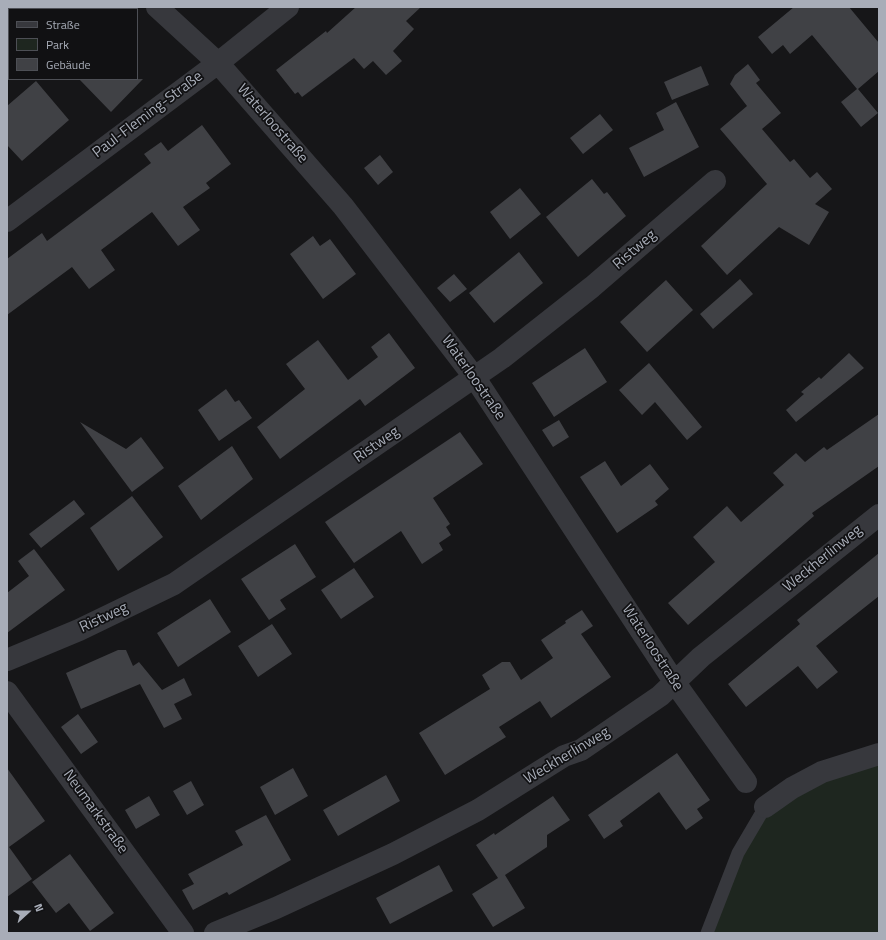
<!DOCTYPE html>
<meta charset="utf-8">
<style>
body{margin:0}
#map{position:relative;width:886px;height:940px;overflow:hidden;background:#161618;font-family:"Titillium Web",sans-serif}
canvas{display:block}
.frame{position:absolute;inset:0;border:8px solid #a8adb8;pointer-events:none}
.legend{position:absolute;left:8px;top:8px;width:130px;height:72px;box-sizing:border-box;background:#111113;border:1px solid #4d4f55;margin:0;padding:5px 7px;list-style:none;font-size:12px;color:#a8adb8}
.legend li{display:flex;align-items:center;gap:8px;height:20px}
.legend b{width:20px;border:1px solid #4d4f55}
.north{position:absolute;left:8px;top:892px;width:40px;height:40px;-webkit-text-stroke:3px #111113;paint-order:stroke;rotate:69deg;font-size:11px;font-weight:700;line-height:16px;text-align:center;color:#a8adb8}
.north::after{content:'';display:block;margin:auto;width:14px;height:18px;background:#a8adb8;clip-path:polygon(50% 0,100% 100%,50% 72%,0 100%)}
</style>
<div id="map">
<canvas width="886" height="940"></canvas>
<div class="frame"></div>
<ul class="legend">
<li><b style="height:5px;background:#37383d"></b>Straße</li>
<li><b style="height:11px;background:#1e261f"></b>Park</li>
<li><b style="height:11px;background:#404145"></b>Gebäude</li>
</ul>
<div class="north">N</div>
</div>
<script>
const ctx = document.querySelector('canvas').getContext('2d');
ctx.lineJoin = 'round';
function fillPath(path, color) { ctx.fillStyle = color; ctx.fill(path, 'evenodd'); }
const shape = rows => new Path2D(rows.map(r => 'M' + r).join(''));
function strokePath(path, color, width, dash) { ctx.strokeStyle = color; ctx.lineWidth = width; ctx.lineCap = dash ? 'butt' : 'round'; ctx.setLineDash(dash || []); ctx.stroke(path); }
function write(font, color, halo, rows, align = 'center') {
  ctx.font = font + ' "Titillium Web",sans-serif'; ctx.lineWidth = 3.5; ctx.setLineDash([]); ctx.textBaseline = 'middle'; ctx.strokeStyle = halo; ctx.fillStyle = color; for (const [text, x, y, turn = 0] of rows) {
    ctx.save(); ctx.translate(x, y); ctx.rotate((+turn || 0) * Math.PI / 180); ctx.textAlign = isNaN(turn) ? turn : align; if (halo) ctx.strokeText(text, 0, 0); ctx.fillText(text, 0, 0); ctx.restore();
  }
}
fillPath(shape([
 [879,755,879,933,707,933,738,853,766,809]
]), '#1e261f');
fillPath(shape([
 [356,7,421,7,406,21,414,29,393,51,402,61,386,75,373,61,364,69,354,58,302,97,298,92,295,94,276,70,326,31,327,33],
 [794,7,849,7,879,43,879,71,858,89,878,113,861,127,841,102,857,89,812,35,790,54,783,45,772,54,758,37],
 [748,64,760,80,756,83,781,113,762,129,790,162,794,159,810,178,817,172,832,189,815,204,829,212,809,245,779,227,727,275,701,246,767,184,720,129,747,106,730,84,735,75],
 [701,66,709,85,672,100,664,82],
 [79,79,143,79,111,112],
 [36,81,69,120,22,161,7,145,7,106],
 [676,102,699,147,644,177,629,148,664,130,656,113],
 [600,114,613,130,583,154,570,138],
 [202,125,231,164,206,183,210,188,183,207,200,230,178,246,152,212,101,250,115,270,89,289,72,267,7,315,7,259,42,233,47,241,151,163,144,154,161,142,168,151],
 [380,155,393,172,378,185,364,168],
 [592,179,604,194,607,192,626,216,578,257,546,217],
 [520,188,541,214,510,239,490,212],
 [313,236,320,246,330,239,356,274,323,299,290,254],
 [519,252,543,283,494,323,469,293],
 [454,274,467,289,450,302,437,288],
 [740,279,753,294,713,329,700,314],
 [666,280,693,310,647,352,620,322],
 [389,333,415,368,365,406,360,399,280,459,257,427,305,389,286,364,318,340,348,380,378,357,371,347],
 [585,348,607,382,554,417,532,383],
 [849,353,864,368,796,422,786,410,804,394,801,392,819,377,821,379],
 [649,363,702,427,687,440,655,402,642,415,619,390],
 [226,389,235,402,239,400,252,418,219,441,198,410],
 [879,414,879,466,812,513,814,516,688,625,668,603,715,562,693,537,727,506,741,522,784,485,773,473,796,453,805,462,824,447,827,450],
 [559,420,569,437,553,447,542,430],
 [80,422,126,449,141,437,164,468,132,492],
 [460,432,483,464,433,498,450,524,446,527,451,535,439,543,443,550,422,564,401,531,354,563,325,522],
 [232,446,253,479,201,520,178,486],
 [605,461,621,486,650,464,669,489,655,501,658,505,617,533,580,477],
 [132,496,163,537,118,571,90,528],
 [74,500,85,514,41,548,29,534],
 [295,544,316,577,280,600,286,609,269,620,241,579],
 [34,549,65,590,7,633,7,593,29,576,18,561],
 [879,553,879,596,816,646,838,672,817,689,798,666,746,707,728,684,800,624,797,620],
 [354,568,374,597,341,619,321,590],
 [210,599,231,632,178,667,157,633],
 [582,610,593,626,581,634,611,677,551,718,540,701,499,727,506,737,445,775,419,733,490,689,482,675,502,662,510,662,521,680,553,658,541,640,566,623,565,621],
 [272,624,292,654,258,677,238,646],
 [118,650,126,650,133,666,139,662,162,690,184,678,192,695,174,704,182,719,164,728,140,684,81,709,66,673],
 [78,714,98,742,81,754,61,727],
 [677,753,710,800,697,809,703,818,686,830,659,792,620,821,623,826,604,839,588,815],
 [7,768,45,821,9,847,32,879,7,897],
 [293,768,308,796,275,815,260,787],
 [386,775,400,801,338,836,323,810],
 [191,781,204,805,187,815,173,791],
 [149,796,160,815,136,829,125,810],
 [553,796,570,820,547,835,547,847,505,875,525,908,493,927,472,894,498,878,476,845,494,833,495,835],
 [266,815,291,860,229,895,227,892,193,910,182,890,194,884,188,874,243,845,235,831],
 [70,854,114,913,90,931,69,903,56,913,32,882],
 [439,865,453,891,390,924,376,898]
]), '#404145');
strokePath(shape([
 [707,933,738,853,765,807]
]), '#37383d', 13);
strokePath(shape([
 [157,7,218,63,343,206,475,378,675,683,746,782],
 [7,221,218,63,288,7],
 [7,660,79,630,174,584,502,358,592,287,715,181],
 [7,692,183,933],
 [765,807,792,788,822,772,879,754],
 [215,933,276,908,393,854,478,810,564,756,581,750,660,696,701,657,879,515]
]), '#37383d', 22);
write('15px', '#a8adb8', '#111113', [
 ["Paul-Fleming-Straße",148,115,-37],
 ["Waterloostraße",272,124,49],
 ["Ristweg",635,250,-41],
 ["Waterloostraße",473,378,55],
 ["Ristweg",377,445,-35],
 ["Weckherlinweg",823,559,-39],
 ["Ristweg",104,618,-25],
 ["Waterloostraße",652,648,57],
 ["Weckherlinweg",567,756,-31],
 ["Neumarkstraße",95,812,54]
]);
</script>
